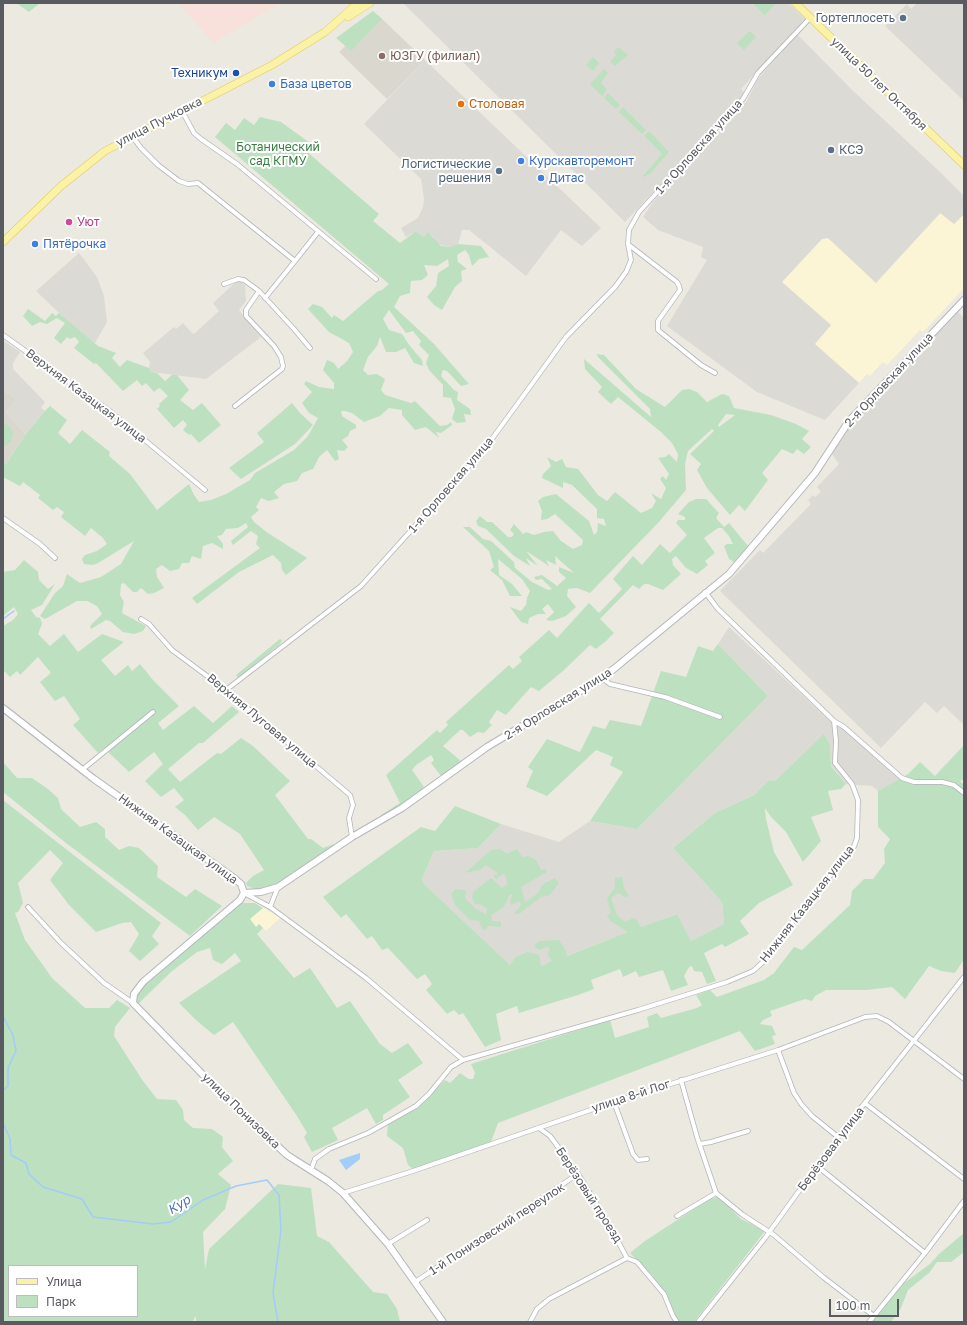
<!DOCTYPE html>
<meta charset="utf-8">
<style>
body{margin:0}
#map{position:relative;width:967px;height:1325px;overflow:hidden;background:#ebe9e0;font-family:"Golos Text",sans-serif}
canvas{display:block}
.frame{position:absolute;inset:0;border:4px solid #595b60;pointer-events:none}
.legend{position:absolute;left:8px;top:1265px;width:130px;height:52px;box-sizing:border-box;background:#fff;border:1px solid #bdbdbf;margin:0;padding:5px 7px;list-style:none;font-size:12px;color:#595b60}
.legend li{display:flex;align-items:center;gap:8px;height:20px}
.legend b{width:20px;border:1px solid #bdbdbf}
.scale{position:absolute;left:829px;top:1299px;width:70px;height:18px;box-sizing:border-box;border:2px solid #595b60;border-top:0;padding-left:5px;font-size:12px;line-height:14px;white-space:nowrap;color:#595b60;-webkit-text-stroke:3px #fff;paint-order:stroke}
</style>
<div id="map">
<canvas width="967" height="1325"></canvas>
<div class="frame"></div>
<ul class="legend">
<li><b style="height:5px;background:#f9f2a7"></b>Улица</li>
<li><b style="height:11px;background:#bde1c0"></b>Парк</li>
</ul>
<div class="scale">100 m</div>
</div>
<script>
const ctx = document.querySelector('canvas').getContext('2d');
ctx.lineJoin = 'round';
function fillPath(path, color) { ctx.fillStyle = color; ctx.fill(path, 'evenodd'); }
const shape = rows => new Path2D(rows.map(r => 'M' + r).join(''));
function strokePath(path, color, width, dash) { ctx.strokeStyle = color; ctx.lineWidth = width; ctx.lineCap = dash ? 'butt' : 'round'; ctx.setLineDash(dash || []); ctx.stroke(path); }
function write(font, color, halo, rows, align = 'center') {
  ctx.font = font + ' "Golos Text",sans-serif'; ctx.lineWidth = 4; ctx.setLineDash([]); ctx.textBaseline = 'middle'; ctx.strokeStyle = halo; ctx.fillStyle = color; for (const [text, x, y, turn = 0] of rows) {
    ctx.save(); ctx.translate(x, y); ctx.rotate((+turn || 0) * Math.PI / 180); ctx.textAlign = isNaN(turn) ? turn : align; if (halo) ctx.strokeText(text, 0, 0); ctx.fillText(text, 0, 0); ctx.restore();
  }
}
fillPath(shape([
 [941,213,954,224,964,214,964,288,923,332,920,330,887,365,883,362,870,376,867,374,859,383,814,344,831,325,781,283,822,239,828,238,876,282],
 [255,903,279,917,279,919,266,931,259,924,256,927,244,914]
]), '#fbf5d5');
fillPath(shape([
 [403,3,788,3,805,19,741,89,745,93,625,222],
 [917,3,964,3,964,101,885,26,907,4,911,9],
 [797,34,851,89,939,171,964,196,964,214,954,224,940,213,876,283,828,238,822,239,782,282,831,325,815,344,859,383,825,420,757,392,667,326,707,260,701,257,703,247,658,230,643,217,653,202,747,101,757,80],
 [425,60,601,228,582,246,561,230,526,276,469,230,462,230,458,244,450,247,437,244,433,236,424,237,416,231,406,237,401,228,418,218,423,207,424,199,421,179,364,124],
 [79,253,97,277,104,296,107,322,95,343,77,330,36,291],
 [238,280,245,285,246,301,239,310,261,337,206,379,151,372,149,368,150,362,143,353,174,327,176,329,183,323,193,334,195,333,219,311,213,303],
 [958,312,964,318,964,725,944,706,937,713,925,702,881,748,720,591,760,550,763,553,811,504,808,500,813,495,815,497,821,492,817,487,839,464,832,454,851,424],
 [4,341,20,352,13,363,13,369,45,402,41,408,45,411,26,434,6,413,16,399,3,390],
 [729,627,832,723,842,728,900,779,878,791,872,786,846,784,831,765,830,745,824,735,775,781,769,780,754,795,715,813,673,848,722,902,724,924,691,941,676,914,519,974,424,884,422,879,434,851,478,848,501,824,559,842,590,821,637,829,768,696,718,644]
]), '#dcdad4');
fillPath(shape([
 [378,15,425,60,387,99,339,52],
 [3,390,16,399,6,413,26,434,6,464,3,462]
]), '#dad8ce');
fillPath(shape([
 [179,3,280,3,213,43]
]), '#f8e0db');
fillPath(shape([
 [16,3,40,3,29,12],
 [752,3,776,3,765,15],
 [373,11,382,19,351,51,336,38],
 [750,31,756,37,744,50,737,43],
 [618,47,628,55,615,66,610,62,616,55,614,52],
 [593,57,599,63,593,71,586,65],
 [604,69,608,73,601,83,606,88,606,91,602,96,590,84],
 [608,93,620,105,616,109,604,98],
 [623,107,646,130,642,134,619,112],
 [260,117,281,122,310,143,306,151,379,214,373,221,400,243,416,231,424,237,428,232,441,246,450,247,458,244,481,246,489,257,479,259,472,266,469,255,465,250,457,255,458,262,467,269,461,271,462,281,455,287,442,310,434,305,427,297,436,286,438,273,449,266,448,259,437,266,424,265,428,275,422,280,411,281,410,293,400,296,394,307,434,344,469,384,461,386,447,371,443,370,441,376,454,390,458,392,457,400,470,409,471,415,464,414,466,422,457,423,452,419,455,409,451,398,443,397,443,385,429,370,426,363,429,355,419,345,421,341,413,331,406,333,389,310,383,319,389,330,402,334,410,346,422,360,423,366,414,363,405,348,396,352,386,352,380,337,377,346,368,357,363,370,368,375,377,374,385,379,381,390,385,395,411,403,415,401,440,426,447,425,451,422,452,425,441,433,436,432,439,438,426,427,415,430,402,415,402,410,389,408,380,416,364,422,352,413,345,411,341,411,342,416,356,425,356,428,350,431,348,436,342,440,348,447,344,451,337,450,339,459,335,461,327,450,319,457,313,469,302,473,297,481,284,484,274,492,279,498,269,501,261,498,256,507,259,510,251,517,254,522,268,533,307,558,286,575,282,570,281,563,273,555,239,572,197,604,192,598,260,548,256,544,258,536,251,531,233,545,231,541,248,527,246,523,238,528,226,529,222,535,217,536,223,544,223,549,212,543,203,546,201,559,192,556,189,563,182,563,179,569,170,571,162,565,156,569,157,577,164,588,154,593,148,594,141,588,137,592,133,592,124,583,121,584,120,595,124,602,122,613,146,626,143,631,134,634,123,632,110,621,106,620,91,629,90,626,102,614,97,606,87,601,77,601,45,619,40,616,55,593,63,586,67,574,80,583,101,577,121,564,134,541,98,563,93,565,84,564,82,559,85,555,97,551,107,544,103,538,91,528,85,536,61,517,64,512,57,507,53,510,38,498,40,495,23,482,20,486,3,477,3,462,6,464,26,434,45,411,50,406,67,420,58,433,70,444,82,430,110,452,109,456,130,474,157,510,189,484,194,495,199,502,211,500,226,494,250,480,255,473,294,450,308,436,318,418,309,413,302,403,312,392,304,384,306,381,319,387,334,389,334,383,323,370,327,360,334,363,338,369,347,361,353,352,349,343,329,332,308,309,313,304,322,307,332,318,334,315,343,321,378,291,382,290,389,284,215,137,226,123,235,130,244,118,254,125],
 [649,131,669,152,650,174,643,177,642,177,662,154,644,136],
 [28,309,45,321,52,313,56,316,59,313,98,346,116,353,112,358,120,367,127,360,149,368,151,372,157,373,165,381,172,375,177,375,189,390,180,400,193,410,202,403,221,425,199,443,191,434,189,435,183,430,187,425,183,420,174,428,157,409,160,406,159,404,168,396,161,389,159,388,154,392,146,383,142,386,137,380,123,391,96,363,94,364,74,348,79,342,75,337,70,339,67,337,61,344,54,338,65,323,57,318,47,324,40,322,32,326,23,316],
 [597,354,604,355,636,389,665,407,682,390,689,389,697,392,707,402,722,394,729,396,734,408,771,415,796,424,809,431,802,439,811,447,804,454,797,449,793,454,782,449,762,473,768,480,745,511,739,505,730,515,707,488,697,470,701,464,690,454,714,431,712,429,688,451,685,464,686,490,658,523,590,593,577,588,568,589,567,596,576,607,566,616,552,621,546,620,554,612,548,604,542,609,546,614,538,614,529,618,528,624,521,622,510,607,521,611,526,605,527,598,530,591,522,579,498,559,499,575,512,584,522,596,510,596,502,580,490,570,494,567,489,551,463,527,470,527,483,539,491,541,514,562,515,568,532,582,548,590,552,589,542,579,536,580,534,577,542,575,557,586,566,578,559,572,559,567,574,573,555,556,556,565,546,560,549,566,526,551,538,566,526,558,530,566,514,556,486,529,478,526,476,521,480,516,487,522,492,522,508,537,512,537,514,534,510,530,514,524,523,534,526,532,534,535,544,532,553,531,561,541,573,549,582,545,583,540,555,514,547,519,541,520,542,511,538,501,543,497,556,494,589,521,594,535,597,532,598,523,606,526,604,519,597,518,597,509,572,485,563,482,563,488,542,478,543,474,551,466,547,457,556,462,562,459,566,467,578,469,598,495,607,501,615,492,641,513,652,508,656,501,651,493,661,499,666,488,660,479,663,476,666,480,669,474,658,458,665,457,669,454,677,462,678,454,672,443,661,432,618,397,611,404,598,392,602,387,585,369,584,359,651,417,650,409,598,357],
 [726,414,735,415,719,427,718,425],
 [292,403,300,413,313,425,295,444,241,479,229,468,264,442,257,433],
 [3,422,11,428,13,433,11,442,3,447],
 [696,499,706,499,719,513,716,518,724,527,729,523,748,546,734,562,729,559,724,546,727,544,733,544,729,536,722,528,718,528,704,538,715,553,705,561,708,565,697,574,686,568,676,556,672,559,673,565,681,574,663,590,648,584,644,584,639,589,633,585,600,619,614,633,606,641,596,649,590,645,564,670,539,691,531,687,506,715,497,710,489,722,492,725,484,733,478,732,470,737,463,730,460,730,443,746,461,761,441,776,431,763,434,760,431,755,416,765,412,770,424,787,400,807,380,818,381,815,400,803,386,775,437,730,440,733,448,725,446,722,509,665,513,669,522,661,519,657,549,630,557,638,589,603,599,613,622,589,613,579,633,556,642,565,660,544,670,553,687,535,676,523,678,520,685,520,685,517,678,514,689,502],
 [24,560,38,572,39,580,48,589,55,584,42,605,31,610,36,617,40,618,42,624,38,634,50,646,64,634,78,652,102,634,124,642,101,660,115,676,128,665,132,671,140,664,153,680,179,706,158,723,163,730,194,706,213,723,232,706,239,712,203,743,199,743,168,769,180,782,217,753,221,754,241,738,253,746,290,781,275,795,308,839,311,839,323,848,334,844,332,847,275,885,258,890,247,886,246,883,253,876,264,870,240,834,214,817,198,830,185,815,175,807,184,800,174,788,161,797,145,781,163,764,154,752,129,772,104,748,98,753,73,725,80,719,64,696,55,701,40,682,51,673,38,657,20,675,17,671,10,677,3,670,3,626,13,620,18,614,14,607,3,616,3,572,15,570],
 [280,639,282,640,280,644,238,678,236,675],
 [718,644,768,696,637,829,590,821,623,772,610,765,613,757,596,750,547,796,526,787,533,771,528,767,547,739,580,752,593,726,605,729,610,720,641,726,661,671,686,677,698,646,713,651],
 [824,734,830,745,831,766,846,784,841,789,828,791,833,810,811,817,821,841,803,862,786,832,771,817,765,808,766,819,774,852,793,885,759,903,740,921,749,934,725,947,722,944,704,953,716,981,707,984,702,972,694,971,692,966,689,967,684,976,688,985,671,991,663,970,639,977,636,971,623,977,620,969,591,980,594,989,578,995,519,1013,517,1006,496,1014,501,1040,485,1047,463,1013,459,1015,454,1010,447,1014,426,990,432,984,425,974,417,979,388,948,382,950,372,936,367,939,346,914,341,918,323,897,421,827,435,831,455,806,501,824,478,848,434,851,422,879,424,884,510,965,516,957,527,952,539,955,541,966,552,961,547,954,550,950,548,946,540,950,534,946,539,941,559,940,565,949,567,956,628,932,610,921,607,916,611,913,607,898,615,888,615,878,622,877,624,888,629,896,625,897,618,893,611,898,617,915,625,922,633,918,636,919,641,927,677,914,691,941,724,924,722,902,673,848,715,813,754,795,769,780,775,781],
 [964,745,964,779,960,781,964,785,964,959,955,973,941,971,929,966,905,999,892,987,866,990,826,990,815,996,812,1001,805,999,770,1011,772,1016,763,1020,760,1024,772,1026,776,1035,772,1036,775,1044,755,1051,740,1031,498,1123,491,1142,413,1169,408,1165,403,1148,387,1136,388,1124,418,1108,445,1080,450,1083,460,1073,469,1079,473,1079,475,1073,471,1064,610,1020,615,1038,649,1027,647,1017,657,1013,661,1018,697,1008,702,1005,696,995,710,990,717,997,764,980,774,973,794,947,802,950,850,905,852,891,864,879,873,879,885,863,884,849,890,839,878,827,878,791,908,774,920,762,935,776],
 [3,762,17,778,32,778,48,789,58,798,61,809,80,827,96,822,105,829,105,837,119,850,129,846,139,848,158,866,157,877,186,897,195,889,222,906,190,936,66,843,3,792],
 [3,800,161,923,152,936,159,944,140,961,129,951,139,934,131,922,122,923,96,932,69,905,50,880,63,863,50,850,18,883,23,903,18,912,15,913,25,940,52,978,85,1008,109,1008,117,1000,130,1008,115,1027,114,1036,143,1081,157,1099,176,1100,183,1110,184,1120,193,1128,212,1129,223,1137,222,1147,233,1161,218,1174,231,1185,225,1209,203,1232,205,1269,209,1249,278,1184,311,1188,317,1236,329,1242,373,1292,387,1294,397,1309,400,1322,196,1322,196,1316,192,1322,3,1322],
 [9,1266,137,1266,137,1316,9,1316],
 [500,849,507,854,517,849,522,857,529,856,536,860,541,870,545,869,547,872,521,887,525,902,537,894,543,884,555,878,559,883,550,895,541,897,519,914,514,914,521,905,519,901,511,905,510,900,513,895,510,894,503,908,491,915,492,921,501,922,501,927,488,926,486,930,482,929,479,921,470,920,455,905,451,894,455,889,466,890,465,898,476,909,486,914,487,909,482,905,475,904,472,897,473,892,491,878,502,888,507,885,506,876,503,874,496,879,494,876,498,873,486,865,480,870,465,873,491,850],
 [240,903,255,903,263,908,250,919,256,927,259,924,263,928,257,934,294,978,310,968,337,1008,350,1001,380,1044,392,1053,408,1043,423,1063,398,1080,410,1097,383,1115,383,1120,376,1124,367,1108,332,1128,338,1140,312,1152,304,1137,307,1133,297,1116,233,1022,214,1035,197,1021,179,1003,241,961,235,953,222,964,213,960,210,948,197,952,171,972,137,1005,135,1000,145,982],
 [719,1197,741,1219,765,1231,694,1322,679,1322,653,1276,630,1253,645,1241,711,1198],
 [964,1233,964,1252,951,1262,937,1262,929,1273,908,1290,901,1308,891,1322,871,1322,900,1286,930,1264,939,1254]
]), '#bde1c0');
fillPath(shape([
 [360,1153,360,1159,346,1170,339,1160]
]), '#a2ccf9');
strokePath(shape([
 [3,619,14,611],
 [3,1016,13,1035,16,1051,8,1068,8,1086,3,1090],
 [3,1123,10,1139,11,1155,26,1163,29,1174,43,1187,82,1199,93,1217,153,1224,171,1222,203,1200,236,1186,267,1180,279,1195,281,1230,273,1293,278,1322]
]), '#a2ccf9', 1.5);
const street = shape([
 [182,111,194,133,201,139,237,164,376,279],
 [132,136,141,148,158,165,179,181,188,184,198,183,295,261,318,232],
 [629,245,677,282,679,286,680,290,658,321,658,330,701,365,715,373],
 [224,284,238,279,244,280,259,291,294,329,310,348],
 [265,298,295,261],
 [3,335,111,412,205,490],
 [235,406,282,369,283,366,281,357,274,346,246,316,246,310,259,291],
 [3,518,40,544,55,558],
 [141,619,149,624,172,650,226,690,350,795,353,805,349,818,352,837],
 [602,678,610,684,665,697,720,717],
 [226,690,361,586,469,466,489,443,566,337,615,287,626,272,631,260,628,244,629,230,639,212,743,99,758,73,810,18],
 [834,721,844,727,902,778,914,782,942,782,954,785,964,793],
 [82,770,153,712],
 [246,894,270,907,366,978,463,1060],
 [28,907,61,943,104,983,133,1003],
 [270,907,278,887],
 [778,1050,794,1093,802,1105,812,1116,838,1137],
 [681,1080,697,1137,716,1193,743,1215,774,1235,823,1277,874,1316],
 [614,1102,633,1154,638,1160,647,1159],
 [866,1104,964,1179],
 [539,1128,550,1136,578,1174,603,1214,627,1258,637,1262,664,1294,673,1316,677,1322],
 [700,1144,711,1142,748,1131],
 [817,1166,925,1253],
 [311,1170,315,1159,329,1149,368,1133,416,1106,429,1094,451,1067,463,1060,638,1010,727,982,753,971,764,961,805,905,853,849,857,838,858,800,852,784,835,763,836,741,834,721,718,609,705,592],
 [343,1193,410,1172,614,1102,778,1050,865,1017,877,1016,889,1022,964,1079],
 [677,1216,716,1193],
 [388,1244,427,1220],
 [415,1282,578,1174],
 [530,1322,537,1309,549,1299,627,1258],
 [698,1322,765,1238,838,1137,964,977],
 [869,1322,925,1253,964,1201]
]);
const secondary = shape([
 [3,708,94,779,234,878,241,884,244,893],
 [244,893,261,892,278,887,352,837,402,808,487,747,602,678,615,668,729,574,815,473,849,421,964,300],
 [244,893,240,900,143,982,134,994,133,1003,213,1085,287,1155,328,1181,343,1193,388,1244,443,1322]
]);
const primary = shape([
 [795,3,964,165],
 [348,17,370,3],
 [3,242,61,186,105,151,272,65,325,32,358,3]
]);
strokePath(street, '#b3b5ba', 5.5);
strokePath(secondary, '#b4b6bc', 8);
strokePath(primary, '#e7ca5d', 8);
strokePath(street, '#fff', 4);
strokePath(secondary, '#fff', 6);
strokePath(primary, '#f9f2a7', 7);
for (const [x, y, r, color] of [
 [903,18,4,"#5c6f8a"],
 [382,56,4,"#8d6e63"],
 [236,73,4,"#1a4fb4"],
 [272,84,4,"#3f7fe0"],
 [461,104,4,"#e8710a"],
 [831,150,4,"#5c6f8a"],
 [521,161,4,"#3f7fe0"],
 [499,171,4,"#5c6f8a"],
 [541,178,4,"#3f7fe0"],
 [69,222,4,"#d1479c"],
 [35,244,4,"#3f7fe0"]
]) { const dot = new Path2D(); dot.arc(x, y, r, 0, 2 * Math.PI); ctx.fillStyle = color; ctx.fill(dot); strokePath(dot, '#fff', 1.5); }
write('12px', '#4e5e75', '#fff', [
 ["Гортеплосеть",895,18],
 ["КСЭ",839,150,"left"],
 ["Логистические",491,164],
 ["решения",491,178]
], 'right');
write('12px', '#785e54', '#fff', [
 ["ЮЗГУ (филиал)",390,56]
], 'left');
write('12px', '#164399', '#fff', [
 ["Техникум",228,73]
], 'right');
write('12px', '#366cbe', '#fff', [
 ["База цветов",280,84],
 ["Курскавторемонт",529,161],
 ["Дитас",549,178],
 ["Пятёрочка",43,244]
], 'left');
write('12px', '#595b60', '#fff', [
 ["улица 50 лет Октября",879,84,44],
 ["улица Пучковка",159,122,-27],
 ["1-я Орловская улица",699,147,-48],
 ["2-я Орловская улица",889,380,-47],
 ["Верхняя Казацкая улица",86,396,37],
 ["1-я Орловская улица",451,485,-49],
 ["2-я Орловская улица",558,704,-32],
 ["Верхняя Луговая улица",262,721,40],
 ["Нижняя Казацкая улица",178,839,36],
 ["Нижняя Казацкая улица",807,904,-52],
 ["улица 8-й Лог",631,1096,-18],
 ["улица Понизовка",241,1111,44],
 ["Берёзовая улица",831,1149,-53],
 ["Берёзовый проезд",589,1195,57],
 ["1-й Понизовский переулок",497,1229,-33]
]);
write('12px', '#c56008', '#fff', [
 ["Столовая",469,104]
], 'left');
write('12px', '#397e41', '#fff', [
 ["Ботанический",278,147],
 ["сад КГМУ",278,161]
]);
write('12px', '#b23c85', '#fff', [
 ["Уют",77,222]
], 'left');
write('italic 13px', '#4776b9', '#fff', [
 ["Кур",179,1205,-32]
]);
</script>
